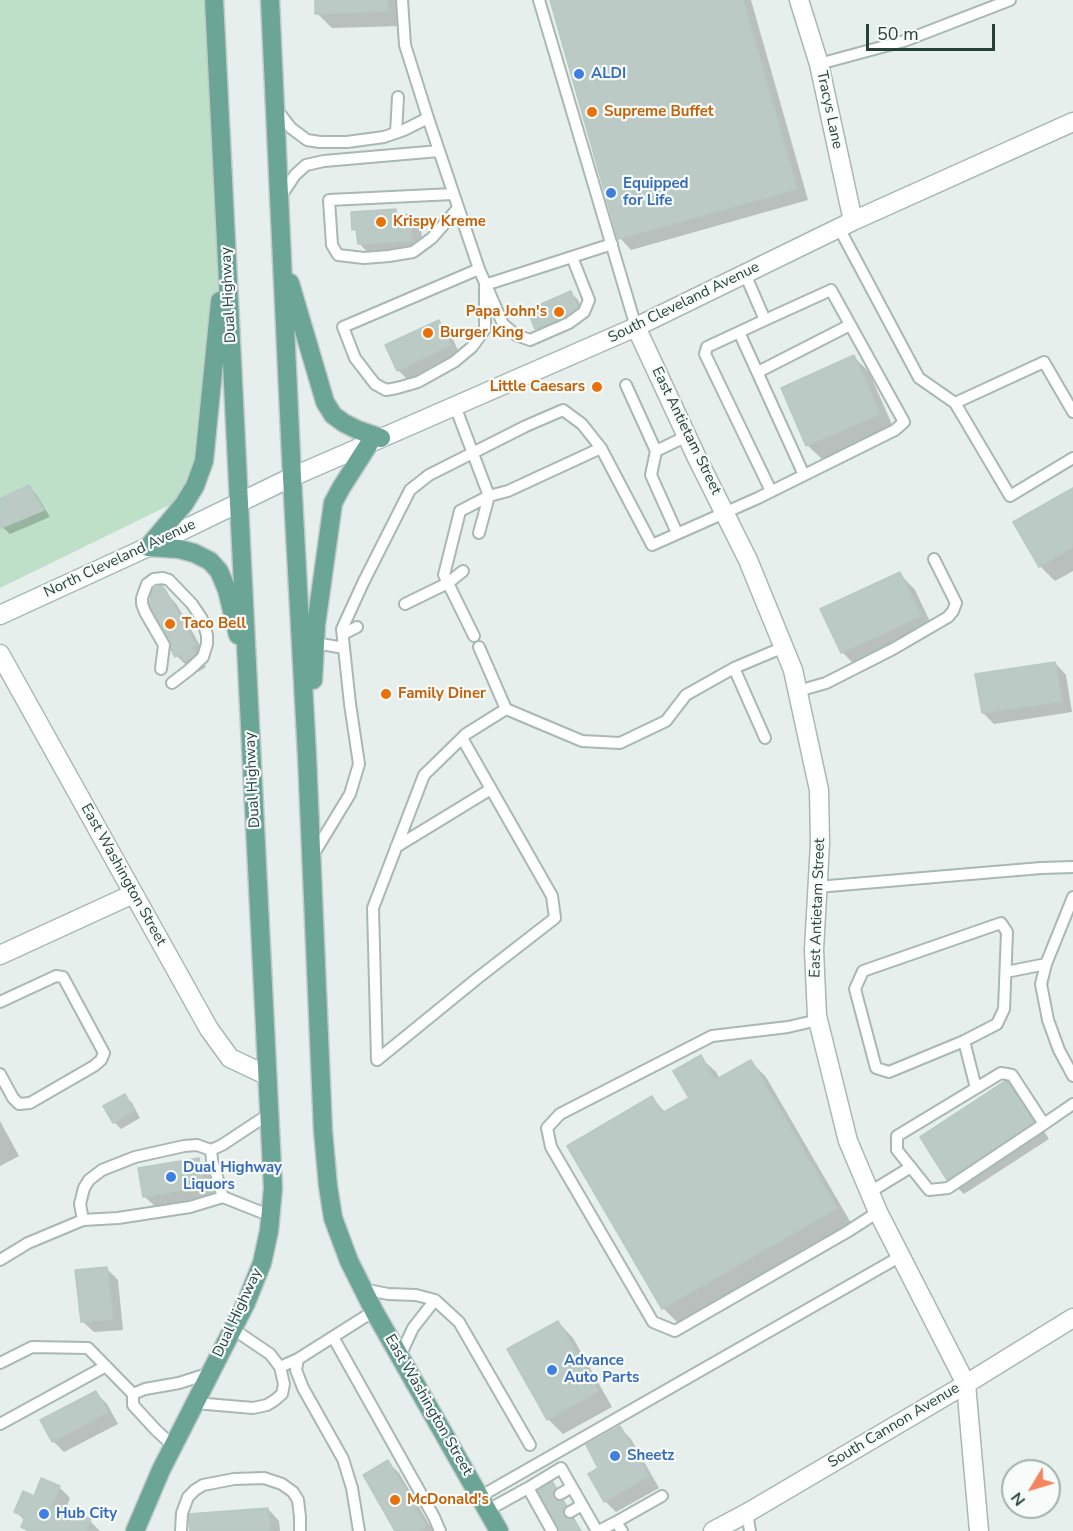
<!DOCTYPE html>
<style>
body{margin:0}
#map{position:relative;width:1073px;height:1531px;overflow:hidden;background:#e6efeb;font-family:"Nunito Sans",sans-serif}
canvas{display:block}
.north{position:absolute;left:1001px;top:1459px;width:60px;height:60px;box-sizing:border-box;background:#f7fbf9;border:2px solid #a3b1ad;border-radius:50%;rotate:232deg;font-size:16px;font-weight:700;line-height:24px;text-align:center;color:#24423a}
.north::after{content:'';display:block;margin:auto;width:21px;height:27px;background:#f4845f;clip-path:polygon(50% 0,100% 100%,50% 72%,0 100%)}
.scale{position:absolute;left:866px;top:24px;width:129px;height:27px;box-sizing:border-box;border:3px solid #24423a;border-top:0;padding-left:8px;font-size:18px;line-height:21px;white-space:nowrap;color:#24423a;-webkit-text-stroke:4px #f7fbf9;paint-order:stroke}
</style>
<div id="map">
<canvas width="1073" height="1531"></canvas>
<div class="north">N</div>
<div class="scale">50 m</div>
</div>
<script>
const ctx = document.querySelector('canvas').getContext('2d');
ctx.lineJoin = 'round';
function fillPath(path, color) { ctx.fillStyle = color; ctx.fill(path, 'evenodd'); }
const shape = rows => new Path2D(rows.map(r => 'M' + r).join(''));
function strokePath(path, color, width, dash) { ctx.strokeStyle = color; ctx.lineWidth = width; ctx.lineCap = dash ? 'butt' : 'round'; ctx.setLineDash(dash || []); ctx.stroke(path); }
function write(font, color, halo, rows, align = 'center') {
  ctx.font = font + ' "Nunito Sans",sans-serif'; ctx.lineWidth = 4.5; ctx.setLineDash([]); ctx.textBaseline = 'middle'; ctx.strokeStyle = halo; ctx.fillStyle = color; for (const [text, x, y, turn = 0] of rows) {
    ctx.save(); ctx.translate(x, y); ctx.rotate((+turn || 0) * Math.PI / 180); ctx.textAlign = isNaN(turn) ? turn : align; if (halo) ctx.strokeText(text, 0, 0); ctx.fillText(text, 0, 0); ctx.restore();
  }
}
fillPath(shape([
 [0,0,211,0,226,129,215,412,182,499,0,588]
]), '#bfe0c8');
fillPath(shape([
 [316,0,402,0,403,26,332,28,317,13],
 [552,0,751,0,808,200,631,250,620,238],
 [395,210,400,216,410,215,421,227,423,252,370,255,359,243,358,234,354,229],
 [570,292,578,300,585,317,544,335,537,328],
 [439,322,450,333,461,357,409,381,398,370],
 [854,357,869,372,894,429,823,460,807,445],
 [28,487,36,494,50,517,10,534,2,527,0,522,0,500],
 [1073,490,1073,571,1055,581,1040,566],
 [900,574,915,590,935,632,857,667,842,652],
 [161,587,177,605,206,656,201,660,206,667,198,672,191,665,188,667,177,656,153,601],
 [1055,663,1066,675,1072,712,994,724,983,713],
 [700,1057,716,1072,720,1079,750,1061,766,1077,851,1223,678,1323,663,1308,652,1098,666,1113,691,1098],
 [1007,1082,1022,1098,1049,1139,964,1194,948,1179],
 [124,1096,132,1103,140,1118,121,1129,114,1122],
 [0,1121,19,1156,0,1166],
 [198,1159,210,1171,215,1197,156,1207,144,1196],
 [107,1269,118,1280,123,1330,94,1332,82,1321],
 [558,1322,573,1338,612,1407,563,1434,548,1419],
 [96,1393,107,1404,118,1424,64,1452,53,1441],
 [620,1428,631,1439,659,1488,616,1512,605,1501,600,1468],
 [388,1462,399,1473,433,1531,397,1531],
 [59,1487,70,1498,64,1514,78,1520,90,1521,100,1531,27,1531,23,1527,25,1521,16,1512,35,1497],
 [268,1509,279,1521,280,1531,191,1531]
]), '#0003');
const building = shape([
 [315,0,388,0,388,11,315,14,315,0],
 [550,0,743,0,797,189,618,239,550,0],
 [396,209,396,215,410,214,412,241,358,244,356,229,352,230,351,212,396,209],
 [571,291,579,310,535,329,527,310,571,291],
 [439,320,451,345,397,371,385,345,439,320],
 [854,355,880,414,806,446,781,388,854,355],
 [29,485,44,510,1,528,0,525,0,499,29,485],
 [1073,488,1073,547,1039,567,1013,522,1073,488],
 [900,572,921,616,841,653,820,609,900,572],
 [161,585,166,591,196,645,191,648,195,655,185,661,181,654,175,657,145,604,151,600,147,593,161,585],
 [1055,662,1062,701,982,713,975,674,1055,662],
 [701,1055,715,1080,751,1060,837,1208,662,1309,567,1146,652,1096,662,1113,689,1098,673,1071,701,1055],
 [1007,1080,1035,1123,947,1180,920,1137,1007,1080],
 [125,1094,134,1110,113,1123,103,1106,125,1094],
 [199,1158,204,1186,143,1197,138,1168,199,1158],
 [107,1267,113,1319,81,1322,75,1270,107,1267],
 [558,1321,598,1391,547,1420,507,1349,558,1321],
 [96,1391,108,1412,52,1442,40,1420,96,1391],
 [620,1426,649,1476,604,1502,588,1474,598,1468,586,1445,620,1426],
 [388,1460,426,1526,418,1531,395,1531,363,1475,388,1460],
 [41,1478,60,1486,51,1507,77,1518,78,1514,91,1519,86,1531,30,1531,21,1527,25,1517,14,1512,23,1491,34,1496,41,1478],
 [552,1481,581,1531,558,1531,536,1490,552,1481],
 [268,1508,270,1531,190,1531,188,1514,268,1508]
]);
fillPath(building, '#bbcac4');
strokePath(building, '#b8c9c2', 1.5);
const service = shape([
 [402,0,405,45,428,118,479,269,503,324,516,335,530,340,569,323,584,312,589,300,572,257],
 [539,0,636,327],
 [819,64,904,41,1010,0],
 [277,110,291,128,307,140,320,142,347,142,384,137,404,130,428,118],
 [396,133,398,97],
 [453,194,329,200,332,245,338,255,364,258,389,256,413,252,432,238,458,208],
 [281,196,295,175,306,165,324,161,439,151],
 [839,228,919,378,955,403,1010,496,1073,458],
 [479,269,343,327,355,358,375,384,386,390,397,388,418,382,454,362,472,347,485,329,485,288],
 [485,285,612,244],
 [765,320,707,347,705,354,771,491],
 [739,332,804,475],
 [758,372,850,325],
 [626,385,656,451,651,475,677,533],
 [955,403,1044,362,1073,412],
 [455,406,489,496,479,533],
 [656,451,687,436],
 [405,604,448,583,463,571],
 [343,634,357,627],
 [474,636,444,575,460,511,489,496,508,491,601,448,652,545,758,498,895,430,904,422,831,290,765,320,745,274],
 [315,643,344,648],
 [479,647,506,709],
 [734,668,765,738],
 [161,669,164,645,145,612,142,604,142,598,147,584,154,579,163,578,169,580,192,604,202,619,207,635,207,644,203,657,189,670,172,683],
 [798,691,826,683,893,649,948,617,953,611,956,603,934,559],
 [462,738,552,896,555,918,479,977,377,1060,373,908,424,775,462,738,466,734,506,709,582,741,620,743,666,721,686,695,734,668,784,647],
 [396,847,491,789],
 [313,855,350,794,359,764,350,704,342,629,363,583,410,490,429,475,526,426,563,410,582,424,601,448],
 [817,887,1041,868,1073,867],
 [1073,897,1046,964,1041,984,1048,1020,1059,1050,1073,1076],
 [1006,972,1046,964],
 [0,1002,56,976,63,977,104,1053,101,1060,94,1066,30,1103,19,1104,13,1098,0,1074],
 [818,1020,788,1027,712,1036,560,1114,547,1128,551,1147,653,1322,675,1331,847,1232,878,1212],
 [964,1041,997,1024,1004,1009,1007,932,1001,923,863,971,855,989,876,1068,889,1072,964,1041,976,1088],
 [1044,1124,1012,1075,1001,1073,897,1136,897,1150,929,1190,948,1188,1044,1124,1073,1104],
 [870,1192,911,1167],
 [223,1197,212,1160,211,1150,222,1145,269,1114],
 [83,1220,80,1204,84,1188,89,1180,102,1170,135,1157,184,1146,197,1145,211,1150],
 [0,1260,28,1243,83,1220,118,1218,190,1207,223,1197,271,1216],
 [363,1289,388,1294,416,1295,435,1300,413,1328,400,1356],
 [435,1300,459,1322,530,1445],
 [333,1337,434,1517,440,1531],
 [298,1359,296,1370,303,1388,343,1459,352,1488,359,1531],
 [0,1363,32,1347,88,1348,133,1394,145,1389,179,1383,210,1373],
 [280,1367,298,1359,374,1311],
 [133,1394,133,1405,155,1429,173,1446],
 [195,1403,253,1408,267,1405,275,1400,282,1394,284,1384,280,1367,270,1354,233,1329],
 [0,1424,106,1366],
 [560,1494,572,1487],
 [481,1496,901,1256],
 [488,1510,528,1488],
 [570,1512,582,1505],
 [747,1513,750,1531],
 [616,1522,662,1496],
 [181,1531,182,1513,188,1497,195,1490,203,1485,234,1479,264,1478,282,1484,293,1492,298,1500,300,1517,300,1531],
 [552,1531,528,1488,561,1468,597,1531],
 [599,1531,616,1522,622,1531]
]);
const minor = shape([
 [799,0,819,64,853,221],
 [636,327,697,458,748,560,793,670,819,790,820,843,814,950,817,1016,848,1141,878,1212,966,1384,979,1531],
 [292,477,636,327,853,221,1073,122],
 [0,654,209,1029,230,1058,266,1075],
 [0,955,133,894]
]);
const tertiary = shape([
 [713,1531,747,1513,966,1384,1073,1318]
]);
const secondary = shape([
 [0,615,148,547,292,477]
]);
const primary = shape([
 [270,0,292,477,307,756,323,1131,328,1186,333,1218,349,1261,374,1311,499,1531],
 [290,283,325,402,333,415,344,423,358,430,381,438],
 [148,547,184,504,195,486,204,461,220,301],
 [148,547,179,549,194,553,210,561,219,571,227,590,238,635],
 [313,680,316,625,333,503,341,488,369,444],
 [135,1531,161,1470,246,1303,262,1263,269,1231,273,1188,214,0]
]);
strokePath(service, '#a8b8b2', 14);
strokePath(minor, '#a8b8b2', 21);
strokePath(tertiary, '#a8b8b2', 21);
strokePath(secondary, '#a4bbb3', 21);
strokePath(primary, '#c2cac8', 21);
strokePath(service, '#fff', 10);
strokePath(minor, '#fff', 18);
strokePath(tertiary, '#fff', 18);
strokePath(secondary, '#fff', 18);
strokePath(primary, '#6aa596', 18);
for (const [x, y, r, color] of [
 [579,74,6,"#3f7fe0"],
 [592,112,6,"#e8710a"],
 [611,193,6,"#3f7fe0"],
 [381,222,6,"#e8710a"],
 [559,312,6,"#e8710a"],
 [428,333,6,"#e8710a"],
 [597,387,6,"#e8710a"],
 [170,624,6,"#e8710a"],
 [386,694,6,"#e8710a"],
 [171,1177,6,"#3f7fe0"],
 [552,1370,6,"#3f7fe0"],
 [615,1456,6,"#3f7fe0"],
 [395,1500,6,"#e8710a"],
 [44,1514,6,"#3f7fe0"]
]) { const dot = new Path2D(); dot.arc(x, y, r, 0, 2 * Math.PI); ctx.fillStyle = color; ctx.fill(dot); strokePath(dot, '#f7fbf9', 2); }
write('bold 15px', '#366cbe', '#f7fbf9', [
 ["ALDI",591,74],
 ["Equipped",623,184],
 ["for Life",623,201],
 ["Dual Highway",183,1168],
 ["Liquors",183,1185],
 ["Advance",564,1361],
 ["Auto Parts",564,1378],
 ["Sheetz",627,1456],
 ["Hub City",56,1514]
], 'left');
write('15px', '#24423a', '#f7fbf9', [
 ["Tracys Lane",829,110,78],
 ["Dual Highway",229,295,-93],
 ["South Cleveland Avenue",684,303,-26],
 ["East Antietam Street",686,431,64],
 ["North Cleveland Avenue",120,559,-25],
 ["Dual Highway",253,780,-93],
 ["East Washington Street",123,875,61],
 ["East Antietam Street",818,908,-88],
 ["Dual Highway",238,1313,-65],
 ["East Washington Street",428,1405,60],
 ["South Cannon Avenue",894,1426,-31]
]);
write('bold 15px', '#c56008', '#f7fbf9', [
 ["Supreme Buffet",604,112],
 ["Krispy Kreme",393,222],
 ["Papa John's",547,312,"right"],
 ["Burger King",440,333],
 ["Little Caesars",585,387,"right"],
 ["Taco Bell",182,624],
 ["Family Diner",398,694],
 ["McDonald's",407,1500]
], 'left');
</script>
